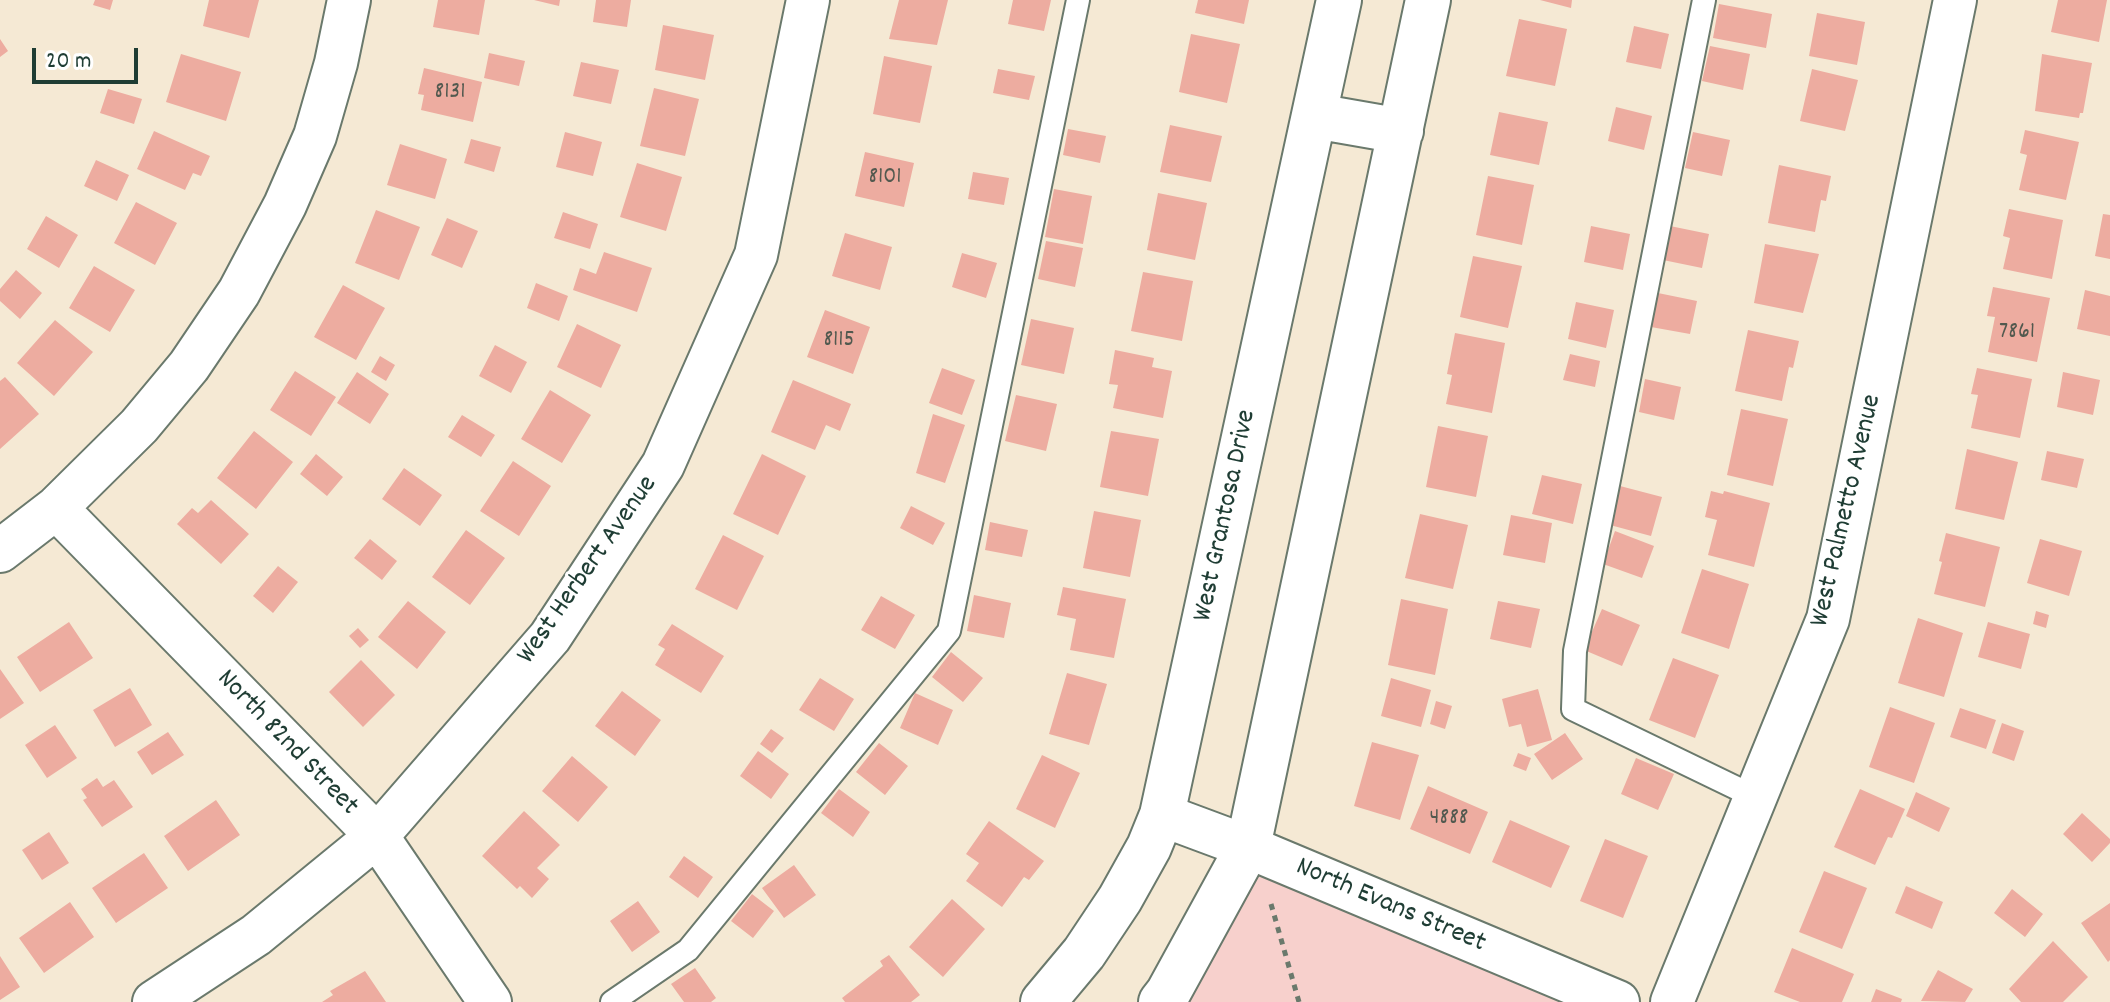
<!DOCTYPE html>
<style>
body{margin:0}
#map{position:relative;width:2110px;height:1002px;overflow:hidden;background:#f5e9d4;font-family:Dekko,sans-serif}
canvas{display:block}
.scale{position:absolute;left:32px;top:48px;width:106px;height:36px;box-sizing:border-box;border:4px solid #1f3d34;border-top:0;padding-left:10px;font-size:24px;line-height:28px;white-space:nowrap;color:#1f3d34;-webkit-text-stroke:6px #fff;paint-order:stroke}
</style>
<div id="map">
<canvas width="2110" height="1002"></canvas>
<div class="scale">20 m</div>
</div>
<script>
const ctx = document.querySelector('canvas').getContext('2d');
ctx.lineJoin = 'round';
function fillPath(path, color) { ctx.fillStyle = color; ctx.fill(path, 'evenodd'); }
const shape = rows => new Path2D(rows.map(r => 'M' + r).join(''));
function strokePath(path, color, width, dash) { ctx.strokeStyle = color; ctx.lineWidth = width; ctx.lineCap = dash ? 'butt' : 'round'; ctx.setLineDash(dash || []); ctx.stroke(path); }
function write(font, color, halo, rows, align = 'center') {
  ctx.font = font + ' Dekko,sans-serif'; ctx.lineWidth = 6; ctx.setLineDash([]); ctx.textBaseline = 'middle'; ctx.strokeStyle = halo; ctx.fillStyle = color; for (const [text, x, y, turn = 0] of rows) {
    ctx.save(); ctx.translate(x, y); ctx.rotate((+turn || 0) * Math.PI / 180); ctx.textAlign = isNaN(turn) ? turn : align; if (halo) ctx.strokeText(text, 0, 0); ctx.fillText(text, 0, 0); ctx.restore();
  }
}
fillPath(shape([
 [1248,847,1618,1002,1161,1002]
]), '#f7d0cc');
fillPath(shape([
 [95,0,113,0,110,10,93,5],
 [209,0,259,0,249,38,203,26],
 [438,0,485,0,479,35,433,27],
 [534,0,560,0,559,6],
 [596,0,631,0,627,27,593,22],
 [899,0,948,0,937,45,889,39],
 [1013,0,1051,0,1044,31,1008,24],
 [1198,0,1249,0,1244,24,1195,13],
 [1540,0,1572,0,1571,8],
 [2058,0,2107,0,2099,42,2051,32],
 [1719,4,1772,14,1766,48,1713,38],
 [1817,13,1865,22,1857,65,1809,56],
 [1519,19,1567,29,1555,86,1506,76],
 [663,25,714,35,705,80,655,70],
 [1634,26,1669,34,1661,69,1626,62],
 [1191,34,1240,44,1227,103,1179,92],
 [0,39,8,51,0,57],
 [1710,46,1750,54,1743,90,1702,81],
 [489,53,525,61,519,86,484,78],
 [181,54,241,72,226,121,166,102],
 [2042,54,2092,63,2083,113,2080,113,2079,118,2035,111],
 [884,56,932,66,920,123,873,114],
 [581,62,619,70,611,104,573,96],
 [424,68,482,82,473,122,421,110,424,95,418,94],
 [998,69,1035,76,1029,100,993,93],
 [1812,69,1858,80,1845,131,1800,121],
 [654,88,699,99,685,156,640,146],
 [108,89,142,99,134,124,100,113],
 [1616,107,1652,116,1644,150,1608,141],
 [1499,112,1548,122,1539,165,1490,155],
 [1170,125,1222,136,1211,182,1160,172],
 [1068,129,1106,136,1100,163,1063,155],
 [2025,130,2079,142,2066,200,2019,190,2027,155,2020,153],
 [154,131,210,156,201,176,193,173,185,190,137,169],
 [565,132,602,142,593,176,556,167],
 [1693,132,1730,140,1722,176,1685,168],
 [471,139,501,147,494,172,464,163],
 [400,144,447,159,435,199,387,185],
 [865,152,914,163,904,207,855,196],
 [96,160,129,175,117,201,84,186],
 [637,163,682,177,666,231,620,217],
 [1779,165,1831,176,1826,201,1821,200,1815,232,1768,223],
 [973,172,1009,178,1004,205,968,199],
 [1488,176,1534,185,1522,245,1476,235],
 [1054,189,1092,196,1083,244,1045,237],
 [1158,193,1207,203,1195,260,1147,250],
 [136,202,177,223,155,265,114,243],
 [2009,209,2063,220,2052,279,2003,269,2010,238,2003,236],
 [376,210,420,227,399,280,355,263],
 [563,212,598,224,590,249,554,238],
 [2103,214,2110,215,2110,259,2095,256],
 [46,216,78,235,59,268,27,249],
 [447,218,478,231,462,268,431,255],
 [1591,226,1630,234,1623,270,1584,262],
 [1670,226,1709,234,1702,268,1663,260],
 [845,233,892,247,880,290,832,276],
 [1046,241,1083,248,1075,287,1038,279],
 [1765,244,1819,254,1803,313,1754,303],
 [604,252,652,268,637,312,573,290,580,268,596,274],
 [962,253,997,263,986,298,952,287],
 [1473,256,1522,266,1508,328,1460,317],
 [94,266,135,290,110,332,69,308],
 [16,270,42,293,20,319,0,301,0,289],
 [1143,272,1193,281,1182,341,1131,331],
 [536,283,568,296,559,321,527,308],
 [343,285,385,308,356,360,314,337],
 [1993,287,2050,298,2037,362,1988,352,1995,317,1987,316],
 [2085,290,2110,296,2110,336,2077,329],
 [1658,293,1697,301,1690,334,1651,327],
 [1576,302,1614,310,1606,348,1568,339],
 [825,310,870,327,853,374,807,357],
 [1031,319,1074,328,1064,374,1021,365],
 [55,320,93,352,54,396,17,363],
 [577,324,621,345,601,388,557,367],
 [1748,330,1799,341,1793,368,1789,367,1782,401,1735,391],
 [1455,333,1505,343,1492,413,1446,404,1452,375,1447,374],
 [495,345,527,362,511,393,479,376],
 [1115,350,1154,358,1152,367,1172,371,1163,418,1113,408,1118,385,1109,384],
 [1570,354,1600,361,1595,387,1563,380],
 [380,356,395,365,386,381,371,372],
 [942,368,975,380,962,415,929,403],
 [1977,368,2032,379,2020,438,1971,428,1978,395,1971,394],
 [295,371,336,397,311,436,270,410],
 [357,372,389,394,370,424,337,403],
 [2063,372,2100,380,2093,415,2057,407],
 [5,377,39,414,0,449,0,381],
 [1645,379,1681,387,1674,420,1639,412],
 [793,380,851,404,840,431,826,425,815,450,771,432],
 [550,390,591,415,562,463,521,439],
 [1016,395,1057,404,1046,451,1005,441],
 [1741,409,1788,419,1773,486,1727,475],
 [933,414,965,425,945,483,916,473],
 [462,415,495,435,481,457,448,437],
 [1438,426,1488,436,1476,497,1426,487],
 [254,431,293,462,256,509,217,478],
 [1111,431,1159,439,1148,496,1100,487],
 [1967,449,2018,462,2004,520,1955,509],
 [2047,451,2084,459,2077,488,2041,480],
 [316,454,343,477,327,496,300,474],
 [762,454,806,476,778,535,733,514],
 [513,461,551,486,519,536,480,511],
 [404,468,442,495,420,526,382,499],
 [1542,475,1582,484,1573,524,1532,514],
 [1620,486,1662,497,1651,536,1610,525],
 [1711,491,1723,494,1724,491,1770,503,1754,567,1708,555,1717,520,1705,517],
 [211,500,249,534,221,564,177,524,192,508,198,513],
 [911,506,945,523,933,545,900,528],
 [1094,511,1141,520,1130,577,1083,568],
 [1420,514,1468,525,1453,589,1405,578],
 [1511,515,1552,523,1545,563,1503,555],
 [990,522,1028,530,1022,557,985,550],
 [466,530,505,558,470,605,432,577],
 [1615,531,1654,546,1642,578,1603,564],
 [1946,533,2000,547,1985,607,1934,594,1942,562,1939,561],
 [723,535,764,556,737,610,695,589],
 [370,539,397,561,382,580,354,558],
 [2040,539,2082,551,2069,596,2027,583],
 [278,566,298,582,273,613,253,596],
 [1702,569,1749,584,1729,649,1681,633],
 [1063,587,1126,599,1114,658,1070,650,1076,619,1057,615],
 [974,595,1011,603,1004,638,967,631],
 [881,596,915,615,895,649,861,630],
 [1401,599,1448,609,1435,675,1388,665],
 [408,601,446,632,417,669,378,637],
 [1498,601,1540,609,1531,648,1490,639],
 [1602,609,1640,625,1622,666,1584,650],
 [2036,611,2049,615,2046,628,2033,624],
 [1918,618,1963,633,1944,697,1898,683],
 [69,622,93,658,40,692,17,657],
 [1988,622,2030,634,2021,669,1978,657],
 [672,624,724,656,701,693,655,665,665,649,658,645],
 [358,628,369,640,360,648,349,636],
 [951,652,983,678,963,702,932,677],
 [1673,658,1719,675,1695,738,1649,720],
 [361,660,395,695,363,727,329,692],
 [0,669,24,703,0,719],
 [1067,673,1107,684,1089,745,1049,734],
 [820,678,854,699,834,731,799,710],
 [1391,678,1431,690,1421,727,1381,716],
 [130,688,152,725,115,747,93,710],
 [1538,689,1552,740,1527,747,1521,724,1509,727,1502,699],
 [622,691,661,720,635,756,595,726],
 [915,693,953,710,938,745,900,728],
 [1436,701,1452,706,1445,729,1430,724],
 [1890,707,1935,723,1914,783,1869,767],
 [1960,708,1996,720,1986,749,1950,737],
 [2002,723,2024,731,2014,761,1992,753],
 [55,725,77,758,47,778,25,745],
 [771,729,784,738,772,753,760,744],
 [168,732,184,755,152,775,137,752],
 [1565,733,1583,759,1552,780,1534,754],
 [1372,742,1419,755,1400,820,1354,806],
 [879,743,908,766,885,795,856,772],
 [758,751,789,774,771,799,740,776],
 [1518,753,1531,758,1526,771,1513,766],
 [1042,755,1080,773,1055,828,1016,809],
 [572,756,608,787,578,822,542,791],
 [1636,758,1674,774,1658,810,1621,794],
 [97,778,103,787,114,780,133,807,102,827,83,800,87,798,81,789],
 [1428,786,1488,812,1470,854,1410,829],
 [839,789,870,812,853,837,821,813],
 [1860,789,1905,809,1892,838,1888,837,1875,865,1834,847],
 [1916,792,1950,808,1939,832,1906,816],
 [216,800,240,835,188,871,164,836],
 [524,811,560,845,537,868,549,879,532,898,520,886,517,889,482,856],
 [2082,813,2110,839,2110,843,2092,862,2063,834],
 [1510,820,1570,846,1551,888,1492,862],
 [989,821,1044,861,1029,880,1024,877,1002,907,966,881,979,863,966,854],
 [49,832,69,863,42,880,22,850],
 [1605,839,1648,856,1623,918,1580,901],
 [144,853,168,888,116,923,92,888],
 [684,856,713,877,698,898,669,877],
 [794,865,816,895,784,918,762,888],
 [1824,871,1867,888,1842,949,1799,932],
 [1906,886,1943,902,1932,929,1895,913],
 [2012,889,2043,914,2025,937,1994,913],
 [752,894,774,911,753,938,731,921],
 [952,899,985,929,943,977,909,947],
 [638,901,660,932,632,952,610,921],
 [70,902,94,937,44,973,19,938],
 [2110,903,2110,960,2108,962,2081,923],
 [2053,941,2088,977,2063,1002,2021,1002,2009,989],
 [1792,948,1854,974,1842,1002,1800,1002,1774,992],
 [889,955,920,995,911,1002,845,1002,842,998,883,966,880,961],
 [0,956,20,987,0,1000],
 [695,968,716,998,711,1002,684,1002,671,984],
 [1938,970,1973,989,1965,1002,1921,1001],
 [365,971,386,1002,322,1002,333,995,330,991],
 [1876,989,1902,999,1901,1002,1871,1002]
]), '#edaca0');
const service = shape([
 [1704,0,1575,651,1573,709,1755,797],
 [612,1002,688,950,949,631,1078,0]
]);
const minor = shape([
 [56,508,377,836,490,1002],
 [0,551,56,508,139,426,189,366,239,292,285,205,315,136,336,63,349,0],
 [1162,815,1248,847,1618,1002],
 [154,1002,256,935,377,836,550,637,663,465,756,255,808,0],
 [1672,1002,1828,619,1955,0]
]);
const tertiary = shape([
 [1315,116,1401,131],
 [1043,1002,1084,953,1120,899,1149,847,1162,815,1339,0],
 [1161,1002,1168,993,1248,847,1428,0]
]);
strokePath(service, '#6a796c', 26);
strokePath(minor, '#6a796c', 46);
strokePath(tertiary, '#6a796c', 48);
strokePath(shape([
 [1271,904,1299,1002]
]), '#6a796c', 5, [6, 6]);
strokePath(service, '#fff', 22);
strokePath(minor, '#fff', 42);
strokePath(tertiary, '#fff', 44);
write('24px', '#52594f', null, [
 ["8131",450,94],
 ["8101",885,179],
 ["7861",2017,334],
 ["8115",839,342],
 ["4888",1449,820]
]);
write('28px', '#1f3d34', '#fff', [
 ["West Palmetto Avenue",1848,511,-77],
 ["West Grantosa Drive",1227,516,-78],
 ["West Herbert Avenue",589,571,-55],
 ["North 82nd Street",286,744,46],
 ["North Evans Street",1390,907,23]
]);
</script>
